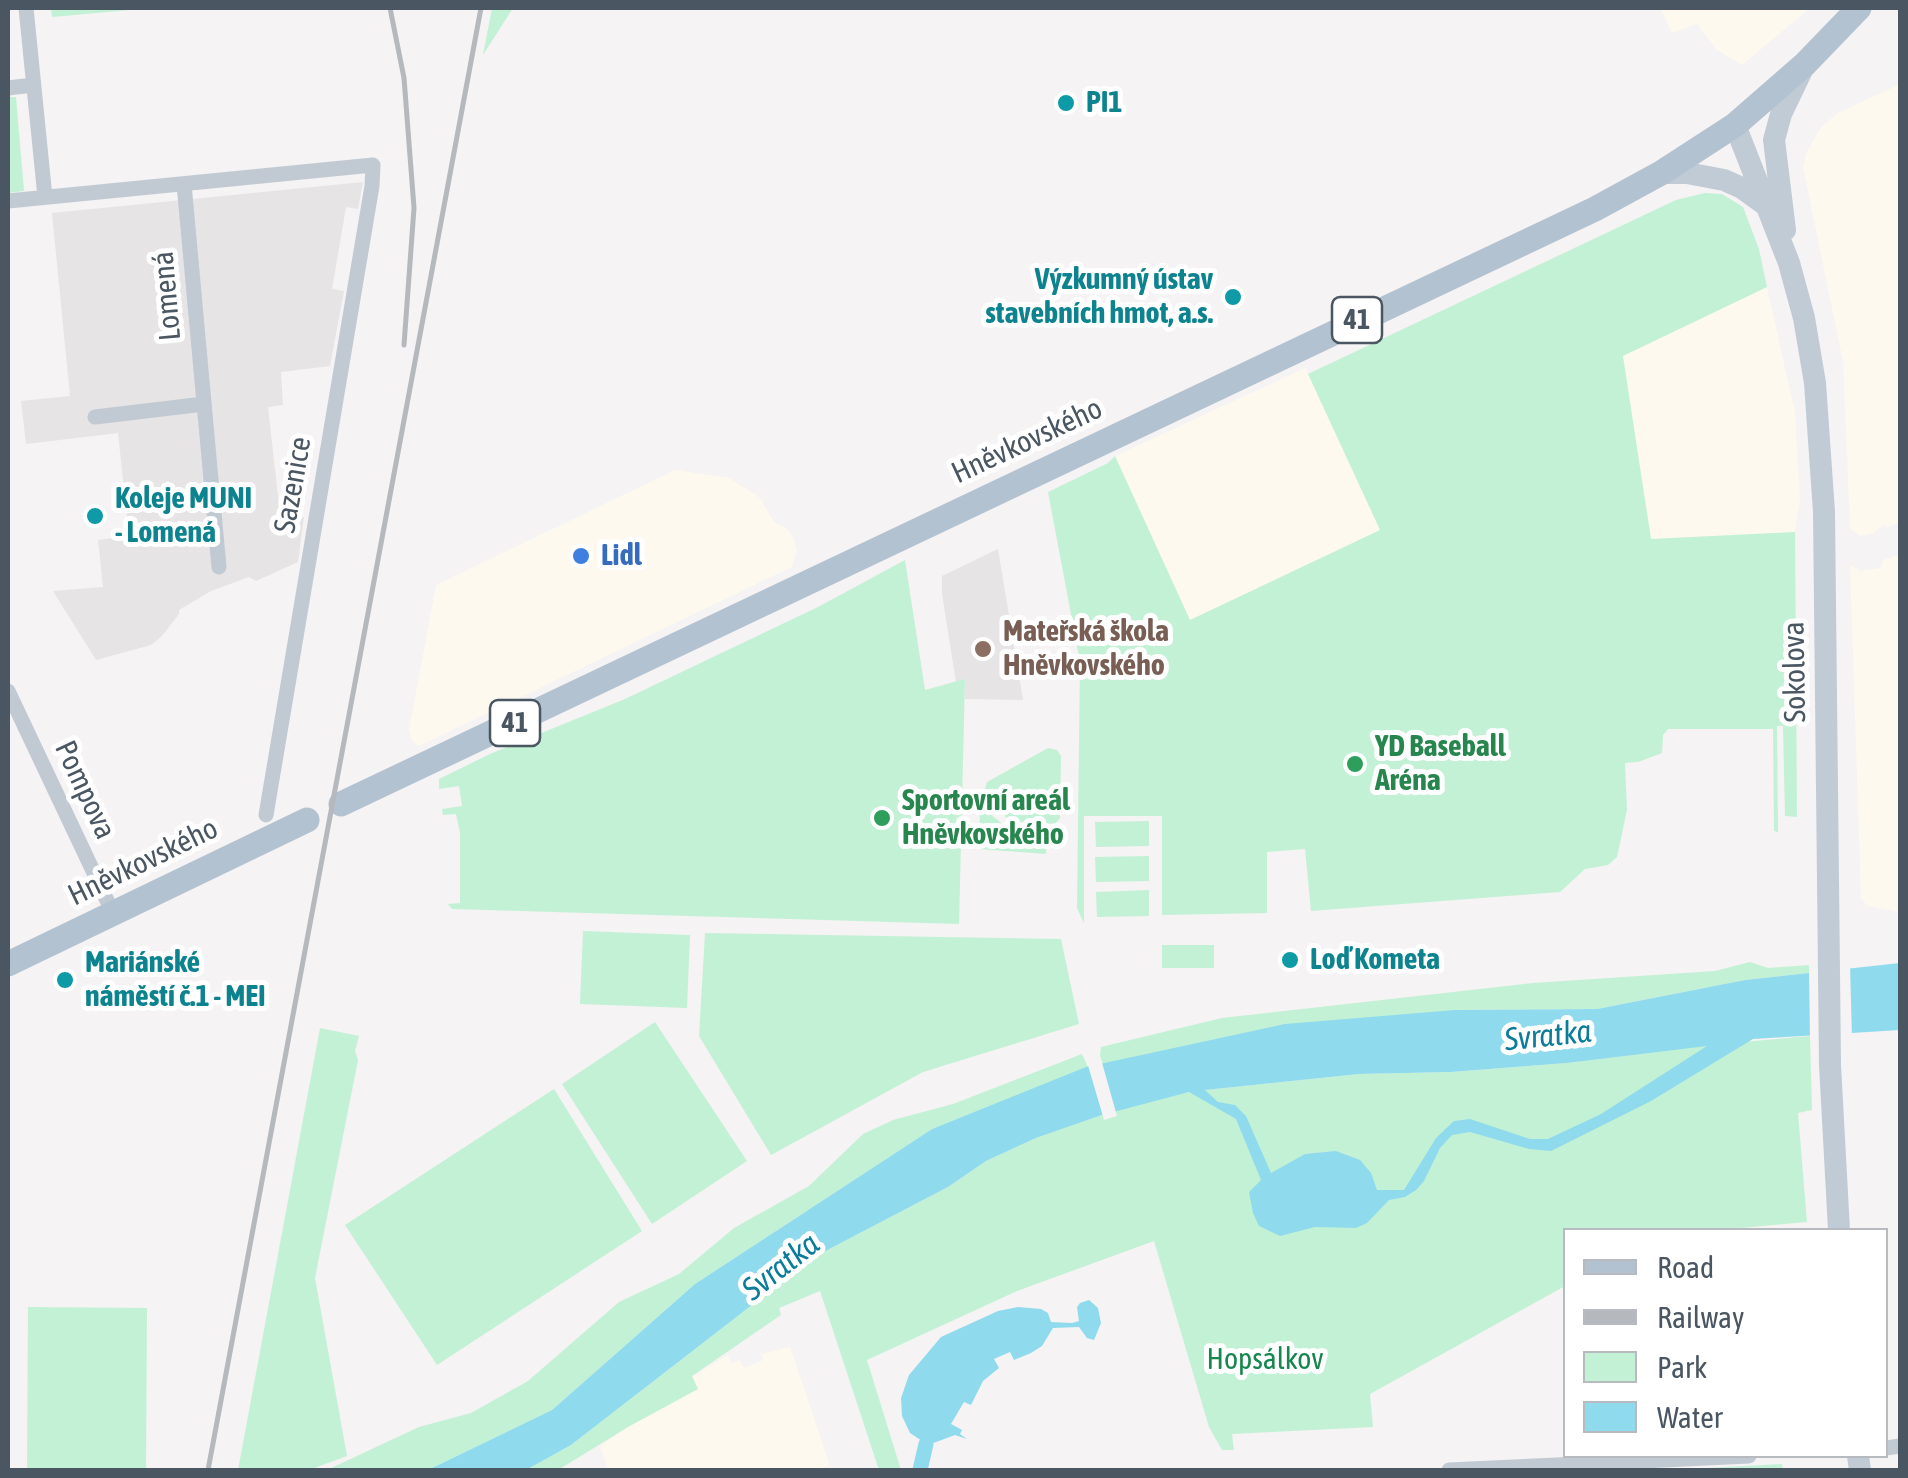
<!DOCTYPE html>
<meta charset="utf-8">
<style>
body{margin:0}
#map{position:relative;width:1908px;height:1478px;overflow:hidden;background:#f5f3f3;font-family:"Asap Condensed",sans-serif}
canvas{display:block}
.frame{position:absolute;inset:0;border:10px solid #4a5661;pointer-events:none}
.legend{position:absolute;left:1563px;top:1228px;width:325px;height:230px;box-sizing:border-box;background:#fff;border:2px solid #b7bbc0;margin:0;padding:12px 18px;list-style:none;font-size:30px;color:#4a5661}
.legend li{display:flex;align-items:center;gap:20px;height:50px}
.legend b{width:50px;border:2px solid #b7bbc0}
</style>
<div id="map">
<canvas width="1908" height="1478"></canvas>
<div class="frame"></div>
<ul class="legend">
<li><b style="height:12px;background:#b3c2d1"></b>Road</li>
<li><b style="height:12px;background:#b5b8bd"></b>Railway</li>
<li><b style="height:28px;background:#c3f1d5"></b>Park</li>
<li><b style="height:28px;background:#90daee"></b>Water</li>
</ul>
</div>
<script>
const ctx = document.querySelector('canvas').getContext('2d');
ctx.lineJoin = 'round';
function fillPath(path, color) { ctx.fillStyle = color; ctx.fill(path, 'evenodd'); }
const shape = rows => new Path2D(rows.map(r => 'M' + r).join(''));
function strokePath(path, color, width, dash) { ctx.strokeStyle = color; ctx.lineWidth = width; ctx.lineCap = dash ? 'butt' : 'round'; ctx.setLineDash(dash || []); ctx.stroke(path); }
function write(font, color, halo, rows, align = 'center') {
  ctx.font = font + ' "Asap Condensed",sans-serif'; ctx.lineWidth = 10; ctx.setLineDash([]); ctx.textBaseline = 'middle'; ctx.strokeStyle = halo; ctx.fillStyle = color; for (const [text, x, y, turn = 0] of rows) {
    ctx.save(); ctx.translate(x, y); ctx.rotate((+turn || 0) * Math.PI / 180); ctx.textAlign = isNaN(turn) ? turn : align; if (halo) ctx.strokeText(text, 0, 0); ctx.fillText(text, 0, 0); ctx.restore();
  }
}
fillPath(shape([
 [1660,8,1810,8,1742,65,1716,49,1697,24,1672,33],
 [1900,84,1900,523,1886,527,1884,524,1874,533,1860,536,1850,528,1843,362,1803,167,1806,153,1821,127,1838,113],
 [1767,287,1795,413,1800,499,1795,532,1651,539,1622,356],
 [1305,368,1381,530,1190,620,1115,456],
 [675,470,729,478,759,497,774,522,788,529,794,540,797,550,792,567,419,746,413,742,409,730,436,585],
 [1900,554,1900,912,1868,906,1861,899,1850,565,1860,571,1881,568,1883,560],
 [790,1347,830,1466,809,1470,608,1470,600,1446,628,1427,698,1388,692,1377,728,1355,731,1363,740,1360,744,1368,763,1360,761,1354]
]), '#fdf9ef');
fillPath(shape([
 [363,182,358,209,346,207,332,289,344,291,330,366,281,372,283,405,268,407,280,514,304,517,298,562,256,581,249,577,211,591,179,610,179,614,162,636,151,645,96,660,53,591,103,587,98,540,129,536,118,433,26,444,21,401,70,396,52,213],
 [998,549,1023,700,965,699,965,679,956,682,942,594,942,576]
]), '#e6e4e5');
fillPath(shape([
 [51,8,152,8,52,17],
 [492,8,513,8,483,55],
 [8,97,16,97,24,191,8,193],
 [1705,193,1722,194,1743,207,1759,249,1767,287,1623,356,1651,539,1795,532,1797,817,1785,816,1783,726,1777,726,1778,832,1774,831,1773,729,1668,729,1663,735,1662,753,1638,762,1625,763,1627,810,1617,857,1608,865,1585,869,1560,892,1311,911,1305,849,1267,852,1267,913,1162,915,1162,816,1084,816,1084,923,1077,908,1080,662,1048,492,1108,463,1115,456,1190,620,1380,530,1308,374,1676,200],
 [905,560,925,690,965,679,959,924,452,909,448,904,460,903,460,833,456,814,443,815,442,809,462,806,459,786,439,789,439,779,490,754,625,699,818,607],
 [1048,748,1057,750,1061,756,1060,818,1055,824,1009,821,988,795,985,789,987,782],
 [980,806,1005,826,1047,827,1046,854,979,849],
 [1149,821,1149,846,1096,847,1095,822],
 [1149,856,1149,881,1096,882,1095,857],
 [1149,890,1149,916,1097,917,1096,892],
 [583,931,690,935,687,1008,580,1004],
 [705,933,1061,939,1079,1024,923,1072,771,1155,699,1036],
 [1162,945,1214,945,1214,968,1162,968],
 [1750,962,1768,968,1809,965,1809,973,1745,980,1597,1009,1455,1010,1102,1064,1100,1055,1101,1047,1222,1018,1533,983,1715,971],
 [655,1022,747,1161,652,1224,562,1084],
 [320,1028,359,1036,355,1051,358,1060,315,1278,347,1456,309,1470,238,1470],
 [1810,1036,1812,1110,1798,1113,1807,1222,1718,1230,1566,1230,1565,1286,1370,1394,1373,1427,1232,1434,1234,1450,1222,1450,1209,1427,1154,1241,1017,1291,867,1360,901,1470,879,1470,820,1291,779,1308,781,1315,692,1376,698,1389,628,1427,558,1470,526,1470,571,1445,814,1257,948,1187,986,1161,1036,1138,1102,1115,1165,1096,1204,1090,1359,1074,1451,1072,1567,1063,1709,1045],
 [1082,1054,1088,1067,932,1129,695,1284,552,1410,428,1470,327,1470,419,1427,471,1413,528,1381,619,1302,679,1274,734,1228,809,1186,863,1134,893,1120,953,1104],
 [554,1089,642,1231,437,1365,345,1225],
 [28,1307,147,1308,146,1470,27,1470],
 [1782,1464,1783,1470,1668,1470]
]), '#c3f1d5');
fillPath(shape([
 [1900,963,1900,1030,1753,1039,1651,1101,1551,1151,1529,1149,1470,1132,1452,1135,1440,1148,1424,1181,1416,1190,1405,1197,1389,1200,1367,1223,1356,1228,1315,1227,1280,1236,1259,1226,1253,1213,1249,1192,1261,1180,1236,1119,1189,1092,1102,1115,1036,1138,986,1161,948,1187,814,1257,571,1445,526,1470,428,1470,552,1410,695,1284,932,1129,1086,1067,1285,1024,1455,1010,1597,1009,1745,980],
 [1707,1046,1601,1114,1548,1139,1530,1139,1470,1119,1454,1121,1436,1138,1404,1190,1377,1190,1371,1173,1360,1160,1336,1151,1305,1154,1271,1173,1246,1116,1235,1105,1218,1102,1205,1090,1359,1074,1451,1072,1567,1063],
 [1089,1300,1098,1308,1101,1323,1094,1340,1087,1338,1079,1327,1053,1328,1042,1346,1031,1353,1014,1360,1010,1352,994,1359,999,1368,983,1381,971,1405,964,1402,951,1424,962,1430,960,1434,967,1439,955,1435,928,1445,910,1433,902,1416,901,1398,909,1375,941,1337,998,1311,1018,1307,1041,1309,1048,1313,1051,1322,1072,1323,1079,1321,1077,1307,1080,1303]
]), '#90daee');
fillPath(shape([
 [1850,964,1852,1039,1810,1041,1809,968],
 [1101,1059,1117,1116,1104,1120,1087,1062]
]), '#f5f3f3');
strokePath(shape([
 [920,1470,926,1444]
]), '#90daee', 15);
strokePath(shape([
 [26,8,45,197],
 [8,88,33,85],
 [184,184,219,567],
 [8,201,373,165,372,186,266,815],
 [95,417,204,404],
 [8,691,112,911],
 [1886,1448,1900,1446],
 [1449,1470,1749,1456]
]), '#c1cad2', 15);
strokePath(shape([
 [1735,125,1789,263,1804,318,1815,383,1824,512,1830,1065,1839,1230],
 [1661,173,1687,173,1724,180,1742,188,1767,206],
 [1785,230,1774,140,1781,114,1805,64],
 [1858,1456,1860,1470]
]), '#c1cbd6', 22);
strokePath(shape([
 [341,804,1595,209,1661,173,1735,125,1805,64,1859,8],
 [8,964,307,820]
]), '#b3c2d1', 25);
strokePath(shape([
 [390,8,404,78,414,208,404,345],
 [208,1470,481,8]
]), '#b5b8bd', 5);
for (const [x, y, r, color] of [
 [1066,103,10,"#0f9aa8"],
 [1233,297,10,"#0f9aa8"],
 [95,516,10,"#0f9aa8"],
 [581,556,10,"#3f7fe0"],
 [983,649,10,"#8d6e63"],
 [1355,764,10,"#2e9e5b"],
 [882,818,10,"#2e9e5b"],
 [1290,960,10,"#0f9aa8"],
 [65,980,10,"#0f9aa8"]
]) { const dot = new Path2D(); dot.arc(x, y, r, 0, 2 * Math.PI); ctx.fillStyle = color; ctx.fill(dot); strokePath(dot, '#fff', 4); }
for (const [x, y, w] of [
 [1357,320,50],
 [515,723,50]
]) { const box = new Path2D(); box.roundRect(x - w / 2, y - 23, w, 46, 8); ctx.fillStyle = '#fff'; ctx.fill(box); strokePath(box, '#4a5661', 2.5); }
write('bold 28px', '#4a5661', null, [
 ["41",1357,320],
 ["41",515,723]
]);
write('bold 30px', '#0d838f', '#fff', [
 ["PI1",1086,103],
 ["Výzkumný ústav",1213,280,"right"],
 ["stavebních hmot, a.s.",1213,314,"right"],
 ["Koleje MUNI",115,499],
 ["- Lomená",115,533],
 ["Loď Kometa",1310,960],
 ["Mariánské",85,963],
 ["náměstí č.1 - MEI",85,997]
], 'left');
write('30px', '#4a5661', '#fff', [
 ["Lomená",167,296,-95],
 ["Hněvkovského",1027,441,-25],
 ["Sazenice",293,485,-80],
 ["Sokolova",1795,672,-91],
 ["Pompova",85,790,65],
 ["Hněvkovského",143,862,-26]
]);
write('bold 30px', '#366cbe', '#fff', [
 ["Lidl",601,556]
], 'left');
write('bold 30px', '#785e54', '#fff', [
 ["Mateřská škola",1003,632],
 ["Hněvkovského",1003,666]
], 'left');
write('bold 30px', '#27864d', '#fff', [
 ["YD Baseball",1375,747],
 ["Aréna",1375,781],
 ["Sportovní areál",902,801],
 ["Hněvkovského",902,835]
], 'left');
write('30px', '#17864f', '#fff', [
 ["Hopsálkov",1265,1360]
]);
write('italic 32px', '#0c7c9b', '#fff', [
 ["Svratka",1548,1036,-6],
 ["Svratka",781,1267,-38]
]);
</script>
